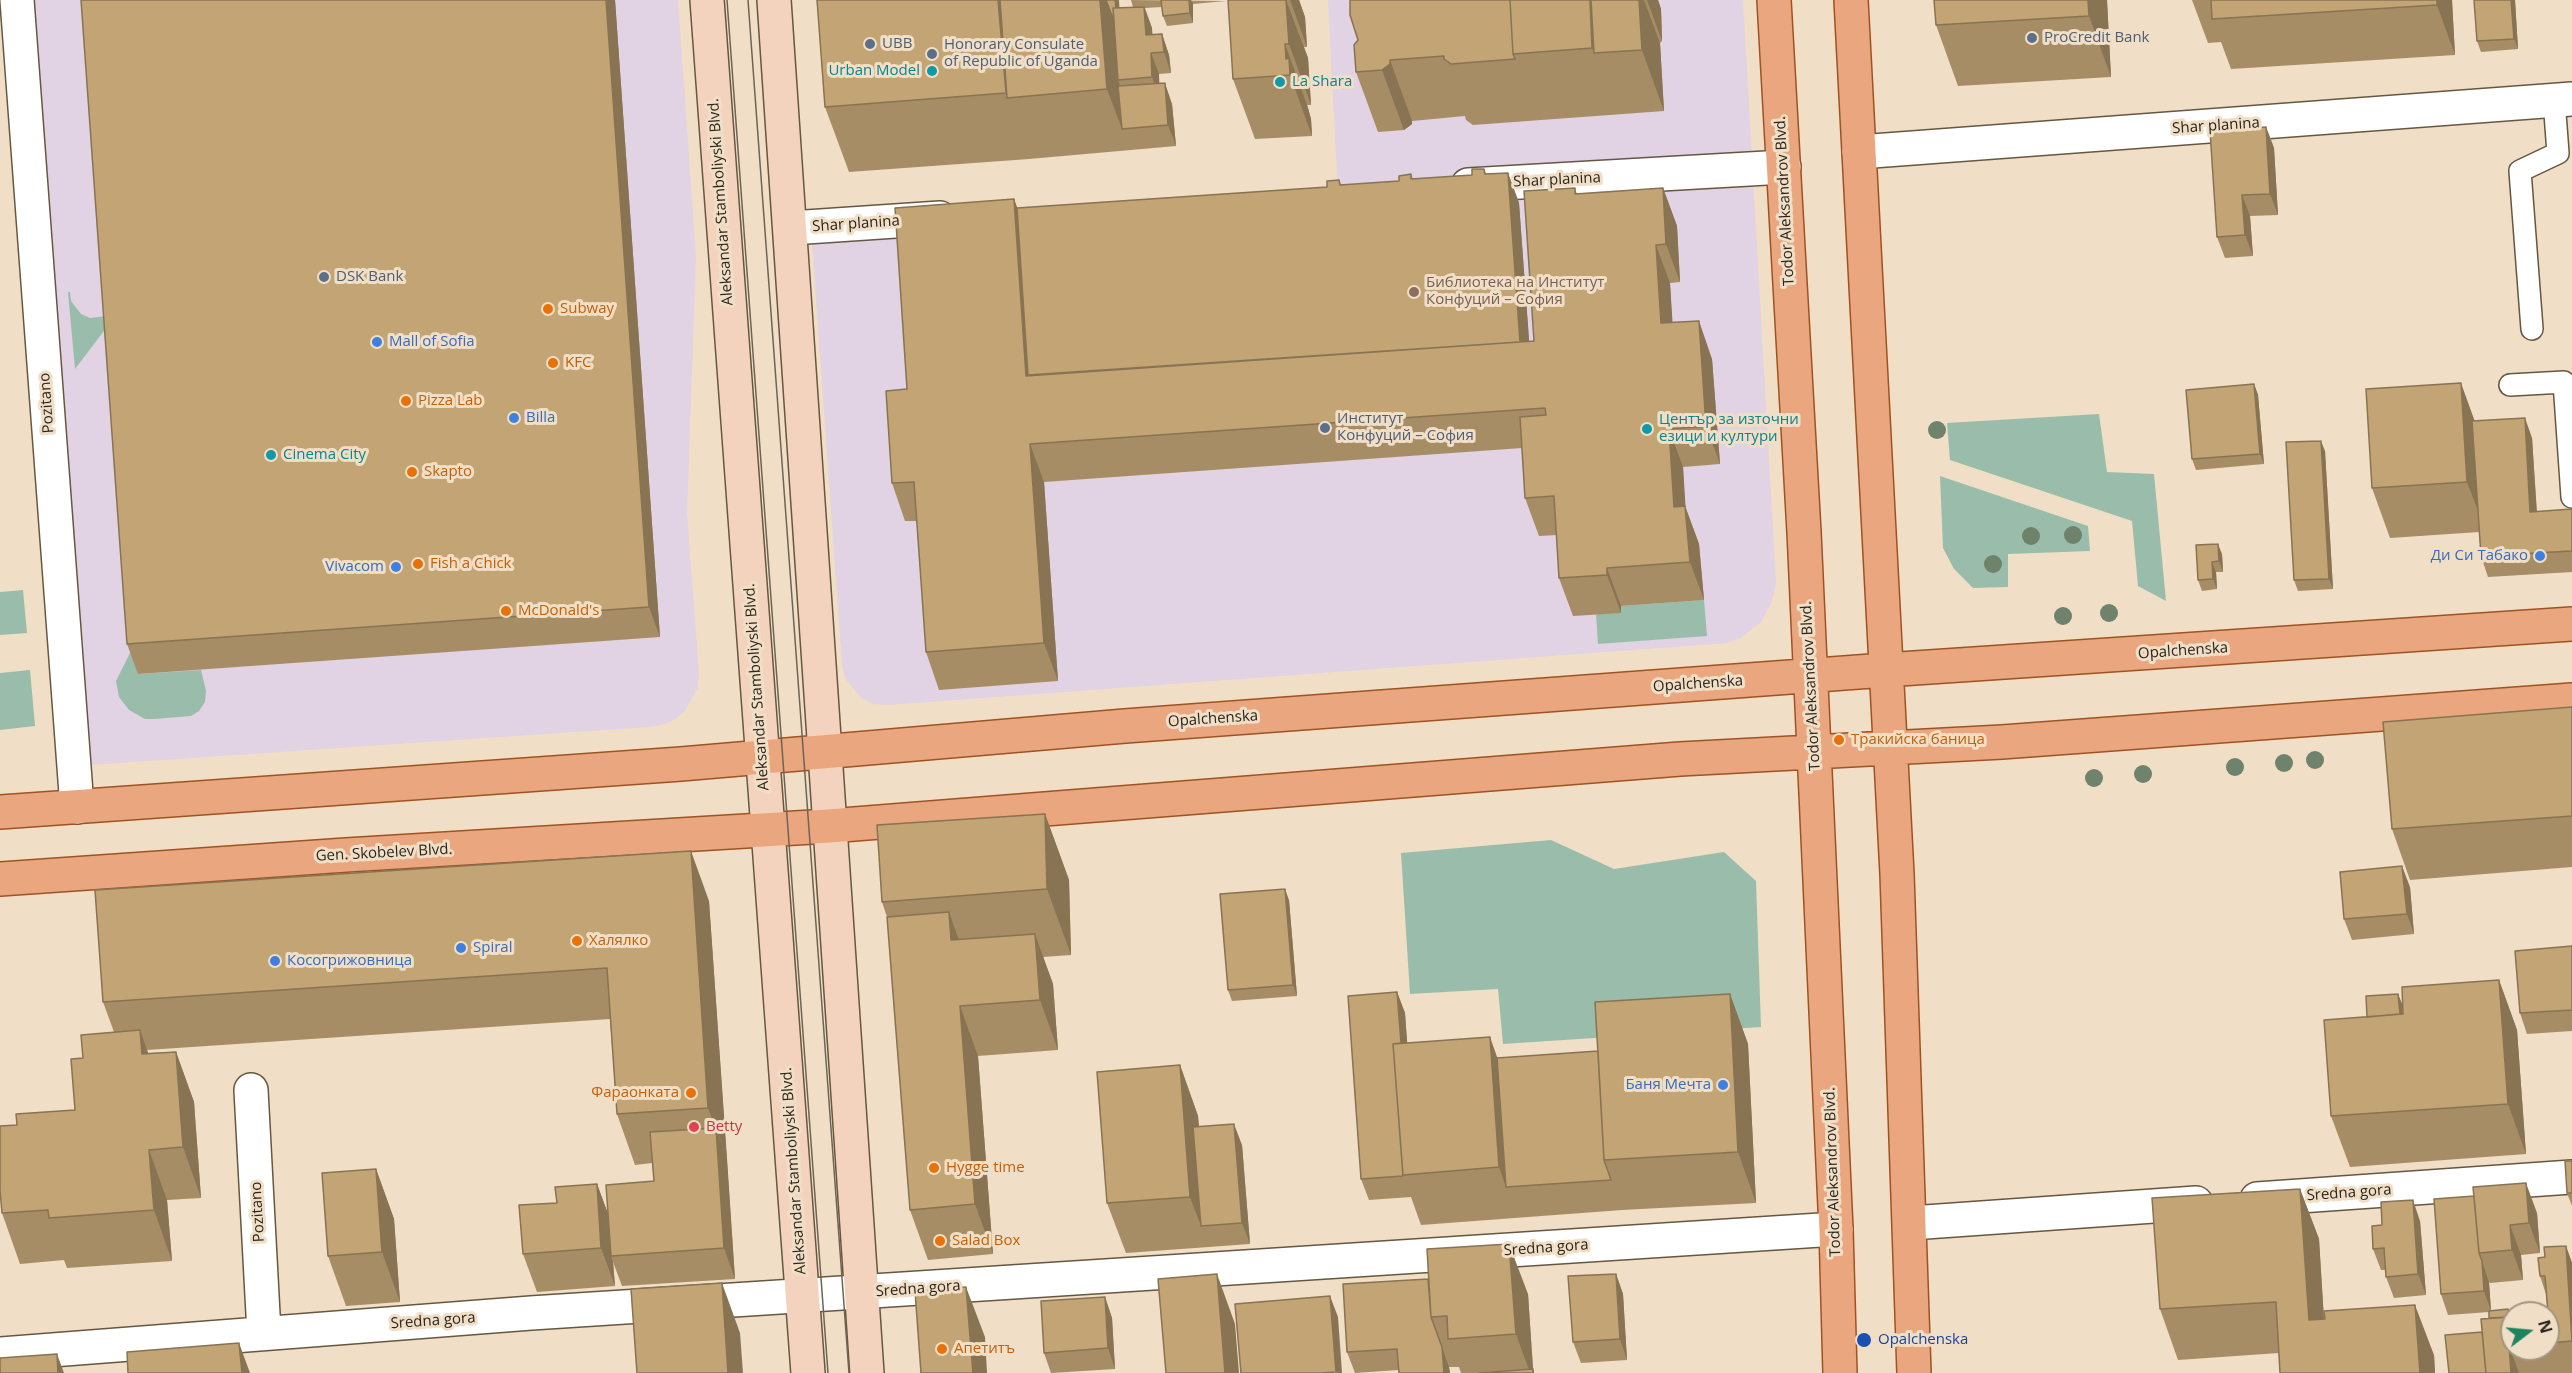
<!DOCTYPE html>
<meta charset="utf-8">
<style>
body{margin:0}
#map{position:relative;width:2572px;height:1373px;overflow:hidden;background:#f0dfc6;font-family:"Open Sans",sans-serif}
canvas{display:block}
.north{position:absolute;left:2500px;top:1301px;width:60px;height:60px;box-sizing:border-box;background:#f0dfc6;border:2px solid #a29582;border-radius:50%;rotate:74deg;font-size:16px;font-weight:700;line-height:24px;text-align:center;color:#2c261c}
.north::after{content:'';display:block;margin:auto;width:21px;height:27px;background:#1c845f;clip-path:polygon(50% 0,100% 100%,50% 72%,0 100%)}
</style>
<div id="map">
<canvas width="2572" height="1373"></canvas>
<div class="north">N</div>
</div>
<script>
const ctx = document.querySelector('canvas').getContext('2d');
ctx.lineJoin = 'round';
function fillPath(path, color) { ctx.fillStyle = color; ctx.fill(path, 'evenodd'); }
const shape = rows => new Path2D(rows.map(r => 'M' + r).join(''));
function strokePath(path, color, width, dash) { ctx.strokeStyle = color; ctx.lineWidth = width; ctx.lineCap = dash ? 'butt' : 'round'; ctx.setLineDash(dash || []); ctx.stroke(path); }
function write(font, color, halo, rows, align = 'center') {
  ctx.font = font + ' "Open Sans",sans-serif'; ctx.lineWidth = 6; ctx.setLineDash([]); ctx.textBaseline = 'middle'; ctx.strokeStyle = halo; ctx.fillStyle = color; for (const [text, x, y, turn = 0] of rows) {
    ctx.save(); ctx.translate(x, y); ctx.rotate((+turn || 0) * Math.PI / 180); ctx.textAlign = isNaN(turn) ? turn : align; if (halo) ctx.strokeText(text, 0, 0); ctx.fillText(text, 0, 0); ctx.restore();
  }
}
fillPath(shape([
 [17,0,678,0,696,257,687,513,699,674,698,687,685,711,674,720,662,725,648,727,74,766],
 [1328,0,1743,0,1776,583,1772,601,1761,622,1741,638,1727,643,888,705,874,704,861,698,845,678,842,665,811,230,1338,194]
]), '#e1d2e4');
fillPath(shape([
 [68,292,70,292,71,301,81,314,90,318,106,316,113,319,75,369],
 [2099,414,2107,472,2154,474,2166,601,2138,586,2132,521,1950,460,1947,423],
 [1940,476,2088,526,2090,551,2008,554,2008,587,1973,588,1954,569,1943,548],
 [23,590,27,633,0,635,0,592],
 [1704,600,1707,636,1598,644,1596,614,1621,606],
 [136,641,138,674,201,670,206,691,205,702,199,711,191,716,154,719,145,719,129,710,119,697,116,681],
 [30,670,35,726,0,730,0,673],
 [1551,840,1614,869,1724,852,1756,881,1761,1027,1503,1044,1498,989,1410,994,1401,853]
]), '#99bdaa');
const service = shape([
 [2532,329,2520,171,2558,153,2554,100],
 [2510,385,2564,382,2572,497]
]);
const minor = shape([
 [17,0,77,807],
 [1859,152,2572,99],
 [1468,185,1784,167],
 [791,228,940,218],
 [251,1090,264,1333],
 [2257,1199,2572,1177],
 [1911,1223,2196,1203],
 [0,1354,531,1313,1836,1229]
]);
const secondary = shape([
 [707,0,808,1373],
 [774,0,867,1373]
]);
const primary = shape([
 [1774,0,1804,532,1836,1229,1840,1373],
 [1851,0,1897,874,1914,1373],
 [0,812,681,764,1125,726,1885,670,2572,624],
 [0,879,346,855,829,826,1680,759,2002,742,2572,700]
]);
strokePath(service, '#665741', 24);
strokePath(minor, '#665741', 36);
strokePath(secondary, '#665741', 36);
strokePath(primary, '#9e5324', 36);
strokePath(service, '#fff', 21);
strokePath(minor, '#fff', 33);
strokePath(secondary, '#f4d3be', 33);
strokePath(primary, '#eaa67e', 33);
strokePath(shape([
 [727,0,828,1373],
 [748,0,849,1373]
]), '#6d6455', 1.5);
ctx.fillStyle = '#6f826c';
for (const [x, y] of [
 [1937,430],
 [2073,535],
 [2031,536],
 [1993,564],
 [2109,613],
 [2063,616],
 [2315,760],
 [2284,763],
 [2235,767],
 [2143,774],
 [2094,778]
]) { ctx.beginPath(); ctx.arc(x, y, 9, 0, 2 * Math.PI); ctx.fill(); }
fillPath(shape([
 [615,0,660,637,138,674,127,644],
 [817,0,1119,0,1119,8,1133,7,1131,0,1226,1,1193,4,1193,23,1167,26,1163,16,1162,7,1145,8,1152,28,1152,35,1162,34,1169,55,1171,73,1159,74,1159,83,1172,104,1176,146,1029,159,849,172,825,107],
 [1228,0,1299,0,1305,17,1307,47,1304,47,1308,58,1311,105,1307,105,1308,108,1311,119,1312,136,1255,139,1233,79],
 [1350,0,1658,0,1661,9,1662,41,1660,43,1664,111,1473,125,1466,120,1465,116,1412,121,1412,124,1404,130,1378,132,1356,72,1358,40],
 [2107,0,2111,77,1958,86,1936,25],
 [2192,0,2452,0,2455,55,2231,69,2221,42,2208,43],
 [2515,0,2518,49,2481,52,2477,41],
 [2266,127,2274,148,2278,215,2250,216,2253,256,2225,258,2217,237],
 [1484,169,1486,174,1508,173,1519,203,1529,341,1534,341,1575,188,1577,194,1663,188,1677,226,1680,282,1670,283,1672,322,1712,359,1720,464,1683,467,1685,506,1699,544,1704,600,1621,606,1621,613,1573,616,1559,578,1557,535,1539,536,1525,498,1522,448,1044,482,1058,681,939,690,926,652,917,521,905,521,892,483,907,389,1014,199,1017,208,1327,187,1339,180,1341,185,1399,181,1411,174,1413,179,1472,175],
 [2254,384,2258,395,2264,464,2196,470,2192,459],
 [2475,421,2532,438,2537,512,2572,509,2572,572,2488,577,2481,556,2479,532,2390,538,2372,488],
 [2325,451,2333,589,2298,591,2294,580],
 [2196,545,2222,554,2223,572,2216,572,2217,589,2202,591,2198,580],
 [2572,707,2572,867,2410,880,2392,829],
 [1045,814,1069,880,1071,955,1043,957,1053,984,1058,1050,978,1056,993,1254,928,1260,910,1210,887,917,882,902],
 [2410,887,2414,934,2352,940,2344,919],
 [1289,900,1297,996,1232,1001,1228,990],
 [709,901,735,1279,622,1286,613,1262,615,1286,537,1292,523,1254,557,1203,597,1184,608,1214,654,1181,652,1163,635,1165,617,1114,610,1019,147,1050,148,1053,176,1052,194,1102,201,1198,167,1200,172,1261,67,1268,64,1260,20,1264,2,1213,17,1125,75,1110,83,1058,114,1032,103,1002],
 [2572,946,2572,1031,2527,1034,2520,1013],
 [2499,980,2517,1030,2526,1154,2350,1167,2331,1116,2367,1017,2398,994,2402,1004,2403,1014],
 [1397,992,1405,1013,1407,1043,1497,1058,1598,1051,1730,994,1748,1044,1756,1203,1622,1210,1421,1225,1411,1197,1369,1200,1361,1179],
 [1180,1065,1198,1116,1199,1127,1242,1145,1250,1244,1126,1253,1107,1203],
 [2572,1161,2572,1206,2567,1193],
 [376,1169,394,1219,400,1302,346,1306,328,1256],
 [2300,1189,2319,1239,2324,1319,2434,1355,2435,1373,2280,1373,2279,1353,2178,1360,2160,1309],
 [2434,1199,2537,1213,2540,1253,2521,1255,2523,1280,2490,1283,2489,1282,2491,1311,2508,1309,2511,1317,2512,1317,2512,1349,2548,1349,2548,1313,2546,1294,2540,1276,2545,1257,2566,1246,2572,1263,2572,1373,2449,1373,2482,1332,2489,1318,2489,1312,2448,1315,2441,1294],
 [2420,1221,2426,1295,2394,1298,2386,1277,2386,1270,2381,1270,2373,1249],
 [1616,1274,1623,1294,1627,1360,1581,1363,1573,1342],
 [1343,1284,1528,1294,1533,1369,1534,1373,1461,1373,1459,1367,1449,1367,1450,1373,1399,1373,1398,1370,1355,1373,1347,1352],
 [1105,1297,1112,1318,1115,1369,1051,1373,1044,1353]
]), '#a78d65');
fillPath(shape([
 [606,0,615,0,660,637,649,607],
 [998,0,1003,0,1007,98,1006,93],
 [1100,0,1119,0,1121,39,1118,80,1125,100,1122,129,1107,89],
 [1189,0,1191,0,1193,4,1193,23,1190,13],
 [1286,0,1308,58,1311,105,1289,44],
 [1290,0,1299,0,1305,17,1307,47],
 [1590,0,1610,0,1594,53,1592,48],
 [1639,0,1644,0,1660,43,1664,111,1642,50],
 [1647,0,1658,0,1661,9,1662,41],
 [2088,0,2107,0,2111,77,2089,16],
 [2437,0,2452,0,2455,55,2437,5],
 [2511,0,2515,0,2518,49,2514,39],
 [1144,7,1152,28,1154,53,1146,35],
 [1162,34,1169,55,1171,73,1164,52],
 [1285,44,1307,105,1308,108,1311,119,1312,136,1290,75,1286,59],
 [1151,53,1159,74,1160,98,1152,77],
 [1390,60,1412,121,1412,124,1404,130,1382,70],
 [1165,83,1172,104,1176,146,1168,125],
 [2266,127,2274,148,2278,215,2270,194],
 [1508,173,1519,203,1532,380,1521,350],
 [1663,188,1677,226,1680,282,1666,244],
 [2242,195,2250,216,2253,256,2245,235],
 [1014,199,1028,237,1037,383,1026,376],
 [1656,245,1670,283,1675,361,1661,323],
 [1699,321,1712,359,1720,464,1706,426],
 [2461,383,2479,433,2486,532,2467,482],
 [2254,384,2258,395,2264,464,2260,454],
 [2525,418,2532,438,2538,533,2530,512],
 [1669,429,1683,467,1688,545,1674,507],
 [2321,441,2325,451,2333,589,2329,579],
 [1030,444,1044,482,1058,681,1044,643],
 [1685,506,1699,544,1704,600,1690,562],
 [2218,544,2222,554,2223,572,2219,561],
 [2212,562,2216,572,2217,589,2213,579],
 [1607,568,1621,606,1621,613,1607,575],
 [1045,814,1069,880,1071,955,1047,889],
 [691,851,709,901,727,1158,708,1108],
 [2402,866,2410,887,2414,934,2407,914],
 [1285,889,1289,900,1297,996,1293,985],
 [949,912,967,963,951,940],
 [1035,934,1053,984,1058,1050,1040,1000],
 [2499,980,2517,1030,2526,1154,2508,1104],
 [1397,992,1405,1013,1417,1174,1411,1174],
 [1730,994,1748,1044,1756,1203,1738,1152],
 [2398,994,2402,1004,2406,1053,2402,1043],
 [960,1006,978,1056,993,1254,975,1204],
 [140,1030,158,1081,142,1054],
 [1490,1037,1508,1088,1506,1187,1499,1167],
 [176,1052,194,1102,201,1198,183,1147],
 [1180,1065,1198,1116,1207,1226,1201,1226,1190,1197],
 [1234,1124,1242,1145,1250,1244,1242,1223],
 [716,1128,727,1158,735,1279,724,1248],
 [149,1150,167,1200,172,1261,154,1210],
 [376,1169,394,1219,400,1302,382,1252],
 [2526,1183,2537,1213,2540,1253,2529,1223],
 [597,1184,611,1222,611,1256,613,1262,615,1286,601,1248],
 [2300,1189,2319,1239,2327,1370,2309,1320],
 [2413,1200,2420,1221,2426,1295,2418,1274],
 [2510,1225,2521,1255,2523,1280,2512,1250],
 [1509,1244,1528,1294,1533,1369,1534,1373,1530,1373,1516,1334],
 [2566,1246,2572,1263,2572,1342],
 [2482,1261,2489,1282,2491,1311,2484,1291],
 [1217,1274,1235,1324,1239,1373,1225,1373],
 [1616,1274,1623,1294,1627,1360,1620,1339],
 [722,1283,740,1333,743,1373,728,1373],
 [966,1287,985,1337,987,1373,973,1373],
 [1330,1296,1338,1317,1342,1373,1337,1373,1336,1372],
 [1105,1297,1112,1318,1115,1369,1108,1348],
 [2415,1305,2434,1355,2435,1373,2420,1373],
 [239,1343,250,1373,242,1373],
 [2509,1345,2519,1373,2511,1373],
 [1442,1347,1449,1367,1450,1373,1444,1373],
 [57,1354,64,1373,58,1373]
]), '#887352');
const building = shape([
 [81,0,606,0,649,607,127,644,81,0],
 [817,0,998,0,1006,93,825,107,817,0],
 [1000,0,1100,0,1107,89,1007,98,1000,0],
 [1106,0,1115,0,1116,8,1113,8,1114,21,1106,0],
 [1161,0,1189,0,1190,13,1163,16,1161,0],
 [1228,0,1286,0,1289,44,1285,44,1286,59,1289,58,1290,75,1233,79,1228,0],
 [1350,0,1510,0,1513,54,1515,59,1451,64,1444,59,1444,56,1390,60,1390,64,1382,70,1356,72,1354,45,1358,40,1350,15,1350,0],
 [1510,0,1590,0,1592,48,1513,54,1510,0],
 [1591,0,1639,0,1642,50,1594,53,1591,0],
 [1934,0,2088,0,2089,16,1936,25,1934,0],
 [2211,0,2437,0,2437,5,2212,19,2211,0],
 [2474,0,2511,0,2514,39,2477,41,2474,0],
 [1144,7,1146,35,1162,34,1164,52,1151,53,1152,77,1118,80,1113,8,1144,7],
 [1165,83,1168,125,1122,129,1118,86,1165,83],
 [2266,127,2270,194,2242,195,2245,235,2217,237,2210,131,2266,127],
 [1472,169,1484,169,1485,174,1508,173,1520,342,1028,375,1017,208,1327,187,1327,181,1339,180,1340,185,1399,181,1399,176,1411,174,1411,179,1472,175,1472,169],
 [1575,188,1575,194,1663,188,1666,244,1656,245,1661,323,1699,321,1706,426,1669,429,1674,507,1685,506,1690,562,1607,568,1607,575,1559,578,1554,496,1525,498,1520,417,1546,415,1545,408,1030,444,1044,643,926,652,914,482,892,483,886,391,907,389,895,208,1014,199,1026,376,1534,341,1524,191,1575,188],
 [2461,383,2467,482,2372,488,2366,389,2461,383],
 [2254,384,2260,454,2192,459,2186,390,2254,384],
 [2525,418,2530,512,2572,509,2572,551,2481,556,2472,421,2525,418],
 [2321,441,2329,579,2294,580,2286,442,2321,441],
 [2218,544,2219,561,2212,562,2213,579,2198,580,2196,545,2218,544],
 [2572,707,2572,816,2392,829,2383,722,2572,707],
 [1045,814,1047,889,882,902,877,825,1045,814],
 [691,851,708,1108,617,1114,607,968,103,1002,95,890,691,851],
 [2402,866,2407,914,2344,919,2340,872,2402,866],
 [1285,889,1293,985,1228,990,1220,894,1285,889],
 [949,912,951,940,1035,934,1040,1000,960,1006,975,1204,910,1210,887,917,949,912],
 [2572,946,2572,1010,2520,1013,2515,951,2572,946],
 [2499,980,2508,1104,2331,1116,2324,1020,2403,1014,2402,987,2499,980],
 [1397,992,1401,1043,1393,1044,1403,1176,1361,1179,1348,996,1397,992],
 [1730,994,1738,1152,1604,1160,1595,1002,1730,994],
 [2398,994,2400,1014,2367,1017,2366,996,2398,994],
 [140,1030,142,1054,176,1052,183,1147,149,1150,154,1210,49,1218,48,1210,2,1213,0,1190,0,1126,17,1125,16,1114,75,1110,71,1059,83,1058,81,1035,140,1030],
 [1490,1037,1499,1167,1403,1175,1393,1044,1490,1037],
 [1598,1051,1604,1160,1611,1180,1506,1187,1497,1058,1598,1051],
 [1180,1065,1190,1197,1107,1203,1097,1072,1180,1065],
 [1234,1124,1242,1223,1201,1226,1193,1127,1234,1124],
 [716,1128,724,1248,611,1256,606,1185,654,1181,650,1132,716,1128],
 [2565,1161,2572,1161,2572,1193,2567,1193,2565,1161],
 [376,1169,382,1252,328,1256,322,1173,376,1169],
 [2526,1183,2529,1223,2510,1225,2512,1250,2479,1253,2473,1187,2526,1183],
 [597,1184,601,1248,523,1254,519,1205,557,1203,555,1187,597,1184],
 [2300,1189,2309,1320,2325,1319,2324,1311,2415,1305,2420,1373,2280,1373,2276,1302,2160,1309,2152,1198,2300,1189],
 [2474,1196,2479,1253,2482,1261,2484,1291,2441,1294,2434,1199,2474,1196],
 [2413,1200,2418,1274,2386,1277,2384,1248,2373,1249,2372,1226,2382,1225,2381,1202,2413,1200],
 [1509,1244,1516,1334,1448,1339,1447,1316,1431,1317,1427,1249,1509,1244],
 [2566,1246,2572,1341,2548,1343,2548,1313,2545,1276,2540,1276,2538,1258,2545,1257,2544,1247,2566,1246],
 [1217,1274,1225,1373,1166,1373,1158,1279,1217,1274],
 [1616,1274,1620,1339,1573,1342,1568,1276,1616,1274],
 [1428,1279,1431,1317,1442,1347,1444,1373,1399,1373,1397,1349,1347,1352,1343,1284,1428,1279],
 [722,1283,728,1373,637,1373,631,1289,722,1283],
 [966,1287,973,1373,921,1373,915,1291,966,1287],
 [1330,1296,1336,1372,1321,1373,1241,1373,1235,1304,1330,1296],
 [1105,1297,1108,1348,1044,1353,1041,1301,1105,1297],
 [2508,1309,2509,1317,2489,1318,2489,1311,2508,1309],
 [2512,1317,2512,1345,2509,1345,2511,1373,2486,1373,2481,1319,2512,1317],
 [2482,1332,2486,1373,2449,1373,2445,1335,2482,1332],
 [239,1343,242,1373,128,1373,127,1352,239,1343],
 [57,1354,58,1373,0,1373,0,1358,57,1354],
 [1533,1369,1533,1373,1479,1373,1533,1369]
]);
fillPath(building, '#c2a475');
strokePath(building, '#887352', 1.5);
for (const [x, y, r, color] of [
 [2032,38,6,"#5c6f8a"],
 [870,44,6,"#5c6f8a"],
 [932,54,6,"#5c6f8a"],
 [932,71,6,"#0f9aa8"],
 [1280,82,6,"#0f9aa8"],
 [324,277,6,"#5c6f8a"],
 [1414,292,6,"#8d6e63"],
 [548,309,6,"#e8710a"],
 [377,342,6,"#3f7fe0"],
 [553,363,6,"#e8710a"],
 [406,401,6,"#e8710a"],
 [514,418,6,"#3f7fe0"],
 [1325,428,6,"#5c6f8a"],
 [1647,429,6,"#0f9aa8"],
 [271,455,6,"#0f9aa8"],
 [412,472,6,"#e8710a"],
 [2540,556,6,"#3f7fe0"],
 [418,564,6,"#e8710a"],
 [396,567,6,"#3f7fe0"],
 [506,611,6,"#e8710a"],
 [1839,740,6,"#e8710a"],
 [577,941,6,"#e8710a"],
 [461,948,6,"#3f7fe0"],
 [275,961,6,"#3f7fe0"],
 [1723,1085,6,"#3f7fe0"],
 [691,1093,6,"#e8710a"],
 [694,1127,6,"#e0444e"],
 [934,1168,6,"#e8710a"],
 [940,1241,6,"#e8710a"],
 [1864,1340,8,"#1a4fb4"],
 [942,1349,6,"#e8710a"]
]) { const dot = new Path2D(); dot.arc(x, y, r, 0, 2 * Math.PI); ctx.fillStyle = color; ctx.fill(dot); strokePath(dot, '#f0dfc6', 2); }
write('15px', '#4e5e75', '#f0dfc6', [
 ["ProCredit Bank",2044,38],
 ["UBB",882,44],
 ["Honorary Consulate",944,45],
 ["of Republic of Uganda",944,62],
 ["DSK Bank",336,277],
 ["Институт",1337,419],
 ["Конфуций – София",1337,436]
], 'left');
write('15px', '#0d838f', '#f0dfc6', [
 ["Urban Model",920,71,"right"],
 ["La Shara",1292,82],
 ["Център за източни",1659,420],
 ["езици и култури",1659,437],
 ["Cinema City",283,455]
], 'left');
write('15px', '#2c261c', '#f0dfc6', [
 ["Shar planina",2216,126,-4],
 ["Shar planina",1557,180,-3],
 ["Todor Aleksandrov Blvd.",1785,201,-93],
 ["Aleksandar Stamboliyski Blvd.",721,202,-94],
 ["Shar planina",856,224,-4],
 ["Pozitano",47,403,-94],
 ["Opalchenska",2183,651,-4],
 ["Opalchenska",1698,684,-4],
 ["Todor Aleksandrov Blvd.",1811,686,-93],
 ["Aleksandar Stamboliyski Blvd.",757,687,-94],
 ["Opalchenska",1213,719,-4],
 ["Gen. Skobelev Blvd.",384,853,-3],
 ["Aleksandar Stamboliyski Blvd.",794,1171,-94],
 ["Todor Aleksandrov Blvd.",1833,1172,-92],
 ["Sredna gora",2349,1193,-4],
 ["Pozitano",258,1212,-93],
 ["Sredna gora",1546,1248,-4],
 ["Sredna gora",918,1289,-4],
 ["Sredna gora",433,1321,-4]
]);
write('15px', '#785e54', '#f0dfc6', [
 ["Библиотека на Институт",1426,283],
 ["Конфуций – София",1426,300]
], 'left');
write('15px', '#c56008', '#f0dfc6', [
 ["Subway",560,309],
 ["KFC",565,363],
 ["Pizza Lab",418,401],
 ["Skapto",424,472],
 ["Fish a Chick",430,564],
 ["McDonald's",518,611],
 ["Тракийска баница",1851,740],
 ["Халялко",589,941],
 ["Фараонката",679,1093,"right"],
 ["Hygge time",946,1168],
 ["Salad Box",952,1241],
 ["Апетитъ",954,1349]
], 'left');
write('15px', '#366cbe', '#f0dfc6', [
 ["Mall of Sofia",389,342],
 ["Billa",526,418],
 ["Ди Си Табако",2528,556,"right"],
 ["Vivacom",384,567,"right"],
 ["Spiral",473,948],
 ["Косогрижовница",287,961],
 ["Баня Мечта",1711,1085,"right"]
], 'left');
write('15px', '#be3a42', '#f0dfc6', [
 ["Betty",706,1127]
], 'left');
write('15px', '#164399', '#f0dfc6', [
 ["Opalchenska",1878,1340]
], 'left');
</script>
